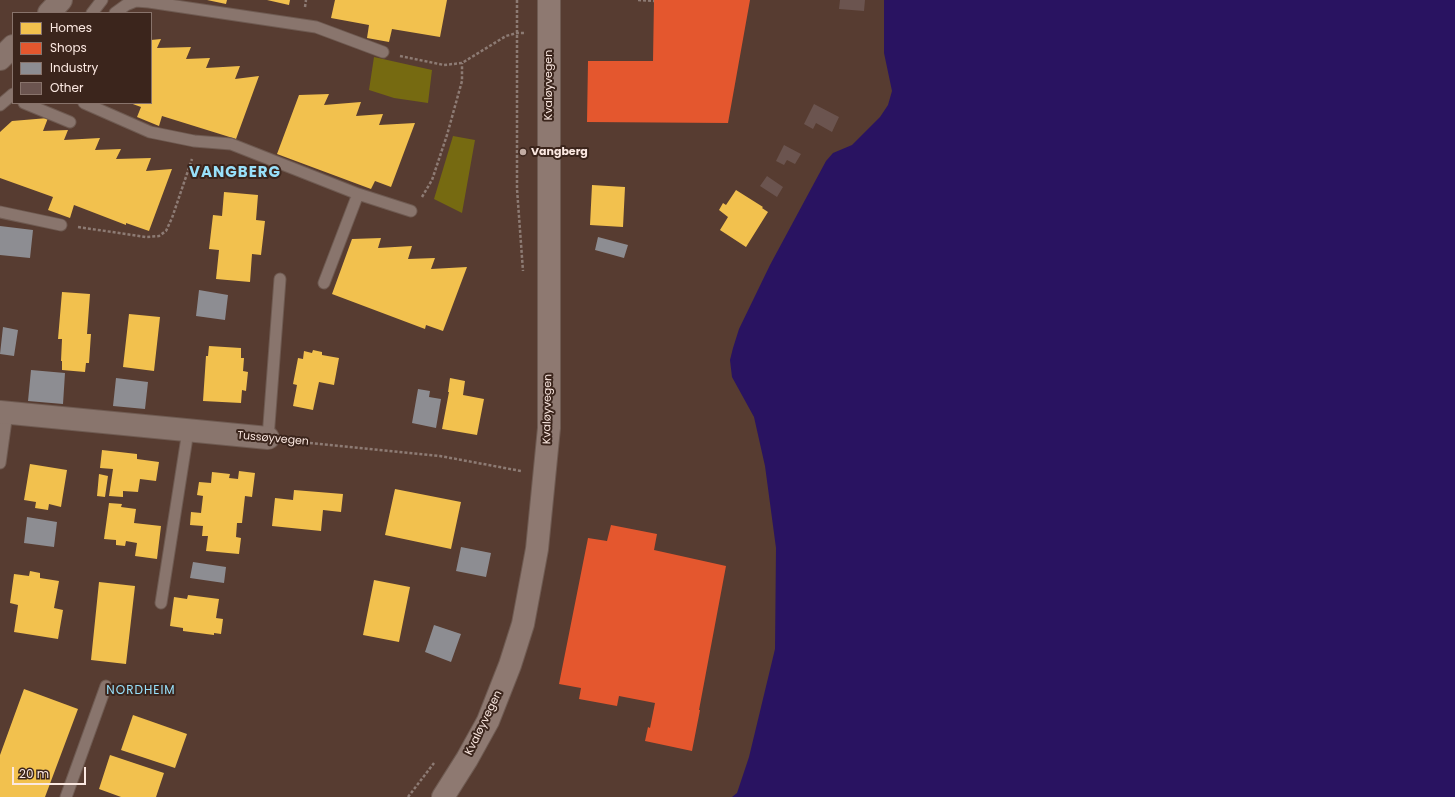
<!DOCTYPE html>
<meta charset="utf-8">
<style>
body{margin:0}
#map{position:relative;width:1455px;height:797px;overflow:hidden;background:#573c31;font-family:Poppins,sans-serif}
canvas{display:block}
.legend{position:absolute;left:12px;top:12px;width:140px;height:92px;box-sizing:border-box;background:#3b251c;border:1px solid #88736b;margin:0;padding:5px 7px;list-style:none;font-size:12px;color:#fbe8e1}
.legend li{display:flex;align-items:center;gap:8px;height:20px}
.legend b{width:20px;border:1px solid #88736b}
.scale{position:absolute;left:12px;top:767px;width:74px;height:18px;box-sizing:border-box;border:2px solid #fbe8e1;border-top:0;padding-left:5px;font-size:12px;line-height:14px;white-space:nowrap;color:#fbe8e1;-webkit-text-stroke:3px #3b251c;paint-order:stroke}
</style>
<div id="map">
<canvas width="1455" height="797"></canvas>
<ul class="legend">
<li><b style="height:11px;background:#f2c14e"></b>Homes</li>
<li><b style="height:11px;background:#e4572e"></b>Shops</li>
<li><b style="height:11px;background:#8d8d92"></b>Industry</li>
<li><b style="height:11px;background:#6b544f"></b>Other</li>
</ul>
<div class="scale">20 m</div>
</div>
<script>
const ctx = document.querySelector('canvas').getContext('2d');
ctx.lineJoin = 'round';
function fillPath(path, color) { ctx.fillStyle = color; ctx.fill(path, 'evenodd'); }
const shape = rows => new Path2D(rows.map(r => 'M' + r).join(''));
function strokePath(path, color, width, dash) { ctx.strokeStyle = color; ctx.lineWidth = width; ctx.lineCap = dash ? 'butt' : 'round'; ctx.setLineDash(dash || []); ctx.stroke(path); }
function write(font, color, halo, rows, align = 'center') {
  ctx.font = font + ' Poppins,sans-serif'; ctx.lineWidth = 4; ctx.setLineDash([]); ctx.textBaseline = 'middle'; ctx.strokeStyle = halo; ctx.fillStyle = color; for (const [text, x, y, turn = 0] of rows) {
    ctx.save(); ctx.translate(x, y); ctx.rotate((+turn || 0) * Math.PI / 180); ctx.textAlign = isNaN(turn) ? turn : align; if (halo) ctx.strokeText(text, 0, 0); ctx.fillText(text, 0, 0); ctx.restore();
  }
}
fillPath(shape([
 [374,57,432,70,428,103,394,98,369,90],
 [453,136,475,140,462,213,434,199]
]), '#766a11');
fillPath(shape([
 [884,0,1455,0,1455,797,732,797,737,793,749,757,775,649,776,548,765,466,754,417,732,377,730,360,733,348,739,329,770,265,826,161,833,153,852,145,880,117,888,105,892,91,884,53]
]), '#291361');
fillPath(shape([
 [207,0,227,0,226,4],
 [267,0,290,0,289,5],
 [335,0,447,0,440,37,392,29,389,42,367,38,369,25,331,18],
 [161,39,157,48,191,47,186,59,210,58,206,68,240,66,235,79,259,76,236,139,162,116,159,126,137,117,141,107,130,103,151,103,151,40],
 [329,94,324,105,361,102,356,116,383,114,379,125,415,123,391,187,375,181,371,189,277,154,299,95],
 [48,118,43,131,68,130,64,140,100,138,95,150,121,149,116,159,151,158,146,171,172,169,149,231,126,223,126,225,74,205,70,218,48,210,53,197,0,178,0,132,12,121],
 [592,185,625,187,623,227,590,225],
 [736,190,763,207,762,208,768,212,746,247,720,230,728,217,719,210,723,203,726,205],
 [224,192,258,195,256,220,265,221,261,255,252,254,250,282,216,279,219,250,209,249,213,215,222,216],
 [381,238,378,248,412,246,408,259,435,258,431,269,467,267,443,331,426,325,425,329,332,294,352,239],
 [62,292,90,294,87,334,91,334,89,363,86,363,85,372,62,370,62,361,61,361,62,339,58,339],
 [129,314,160,317,154,371,123,367],
 [209,346,241,348,241,358,244,358,243,371,248,372,246,391,242,390,241,403,203,401,206,356,208,356],
 [313,350,322,352,322,355,339,358,334,385,319,382,313,410,293,406,297,385,293,384,298,358,303,359,304,351,312,353],
 [450,378,465,381,463,395,484,399,477,435,442,429,449,392,448,392],
 [102,450,137,454,137,459,159,462,156,481,140,479,138,492,123,491,123,497,109,496,113,469,100,468],
 [30,464,67,470,61,507,49,504,48,510,35,508,36,502,24,500],
 [239,471,255,473,252,497,245,496,242,523,237,523,236,537,241,538,239,554,206,551,208,536,202,536,203,526,190,525,191,512,201,513,203,496,197,495,199,482,211,483,212,472,230,474,229,478,238,479],
 [99,474,108,476,105,497,97,496],
 [395,489,461,502,451,549,385,535],
 [294,490,343,494,341,512,323,510,321,531,272,526,275,498,293,500],
 [109,503,122,504,121,507,136,509,134,523,161,526,157,559,135,556,137,543,126,541,125,546,116,545,116,540,104,539],
 [30,571,40,573,40,578,59,581,54,608,63,610,58,639,14,632,18,605,10,603,14,574,29,576],
 [374,580,410,587,399,642,363,635],
 [99,582,135,586,126,664,91,660],
 [188,595,219,599,216,618,223,619,221,634,214,633,214,635,183,631,183,628,170,626,174,597,187,599],
 [24,689,78,709,45,797,0,797,0,755],
 [133,715,187,734,175,768,121,750],
 [110,755,164,773,156,797,121,797,99,789]
]), '#f2c14e');
fillPath(shape([
 [654,0,750,0,728,123,587,122,588,61,653,61],
 [611,525,657,534,654,550,726,566,699,710,700,710,692,751,645,741,648,727,650,728,655,703,619,696,617,706,579,699,581,688,559,684,588,538,607,541]
]), '#e4572e');
fillPath(shape([
 [0,226,33,230,30,258,0,255],
 [598,237,628,245,624,258,595,250],
 [199,290,228,295,225,320,196,316],
 [3,327,18,330,14,356,0,354],
 [31,370,65,373,63,404,28,401],
 [116,378,148,382,145,409,113,406],
 [418,389,430,391,429,397,441,399,436,428,412,423],
 [27,517,57,522,54,547,24,543],
 [461,547,491,553,486,577,456,571],
 [193,562,226,567,224,583,190,578],
 [434,625,461,634,451,662,425,652]
]), '#8d8d92');
fillPath(shape([
 [840,0,865,0,864,11,839,9],
 [814,104,839,117,832,132,816,123,813,129,804,124],
 [784,145,801,154,795,164,787,160,784,165,776,161],
 [767,176,783,187,777,197,760,186]
]), '#6b544f');
const lane = shape([
 [92,13,102,0],
 [115,13,126,5,136,1,149,2,316,27,383,52],
 [24,103,70,122],
 [84,103,150,132,194,141,231,144,358,194,411,211],
 [0,105,13,94],
 [0,212,61,225],
 [324,283,358,194],
 [268,438,280,279],
 [0,463,7,413],
 [161,603,188,431],
 [66,797,106,686]
]);
const street = shape([
 [49,13,61,0],
 [0,59,13,46],
 [0,412,268,438]
]);
const secondary = shape([
 [443,797,467,759,488,721,510,665,523,624,537,549,549,428,549,0]
]);
strokePath(lane, '#6f5b52', 13);
strokePath(street, '#6f5b52', 24);
strokePath(secondary, '#6f5b52', 24);
strokePath(shape([
 [517,0,517,189,523,271],
 [638,0,654,1],
 [305,7,306,0],
 [400,56,444,65,462,63,506,36,517,33,526,33],
 [422,197,432,180,447,135,462,81,462,63],
 [78,227,146,237,159,236,166,231,172,218,192,159],
 [290,441,440,456,521,471],
 [408,797,434,763]
]), '#8d7b74', 2.5, [3, 2]);
strokePath(lane, '#89756d', 11);
strokePath(street, '#89756d', 22);
strokePath(secondary, '#8e7971', 22);
for (const [x, y, r, color] of [
 [523,152,4,"#c2aca3"]
]) { const dot = new Path2D(); dot.arc(x, y, r, 0, 2 * Math.PI); ctx.fillStyle = color; ctx.fill(dot); strokePath(dot, '#3b251c', 1.5); }
write('11px', '#fbe8e1', '#3b251c', [
 ["Kvaløyvegen",549,85,-90],
 ["Kvaløyvegen",548,409,-89],
 ["Tussøyvegen",273,439,5],
 ["Kvaløyvegen",484,723,-64]
]);
write('bold 11px', '#fbe8e1', '#3b251c', [
 ["Vangberg",531,152]
], 'left');
ctx.letterSpacing = '1px';
write('12px', '#98e0fa', '#3b251c', [
 ["NORDHEIM",141,691]
]);
ctx.letterSpacing = '0px';
ctx.letterSpacing = '1px';
write('bold 15px', '#98e0fa', '#3b251c', [
 ["VANGBERG",235,173]
]);
ctx.letterSpacing = '0px';
</script>
